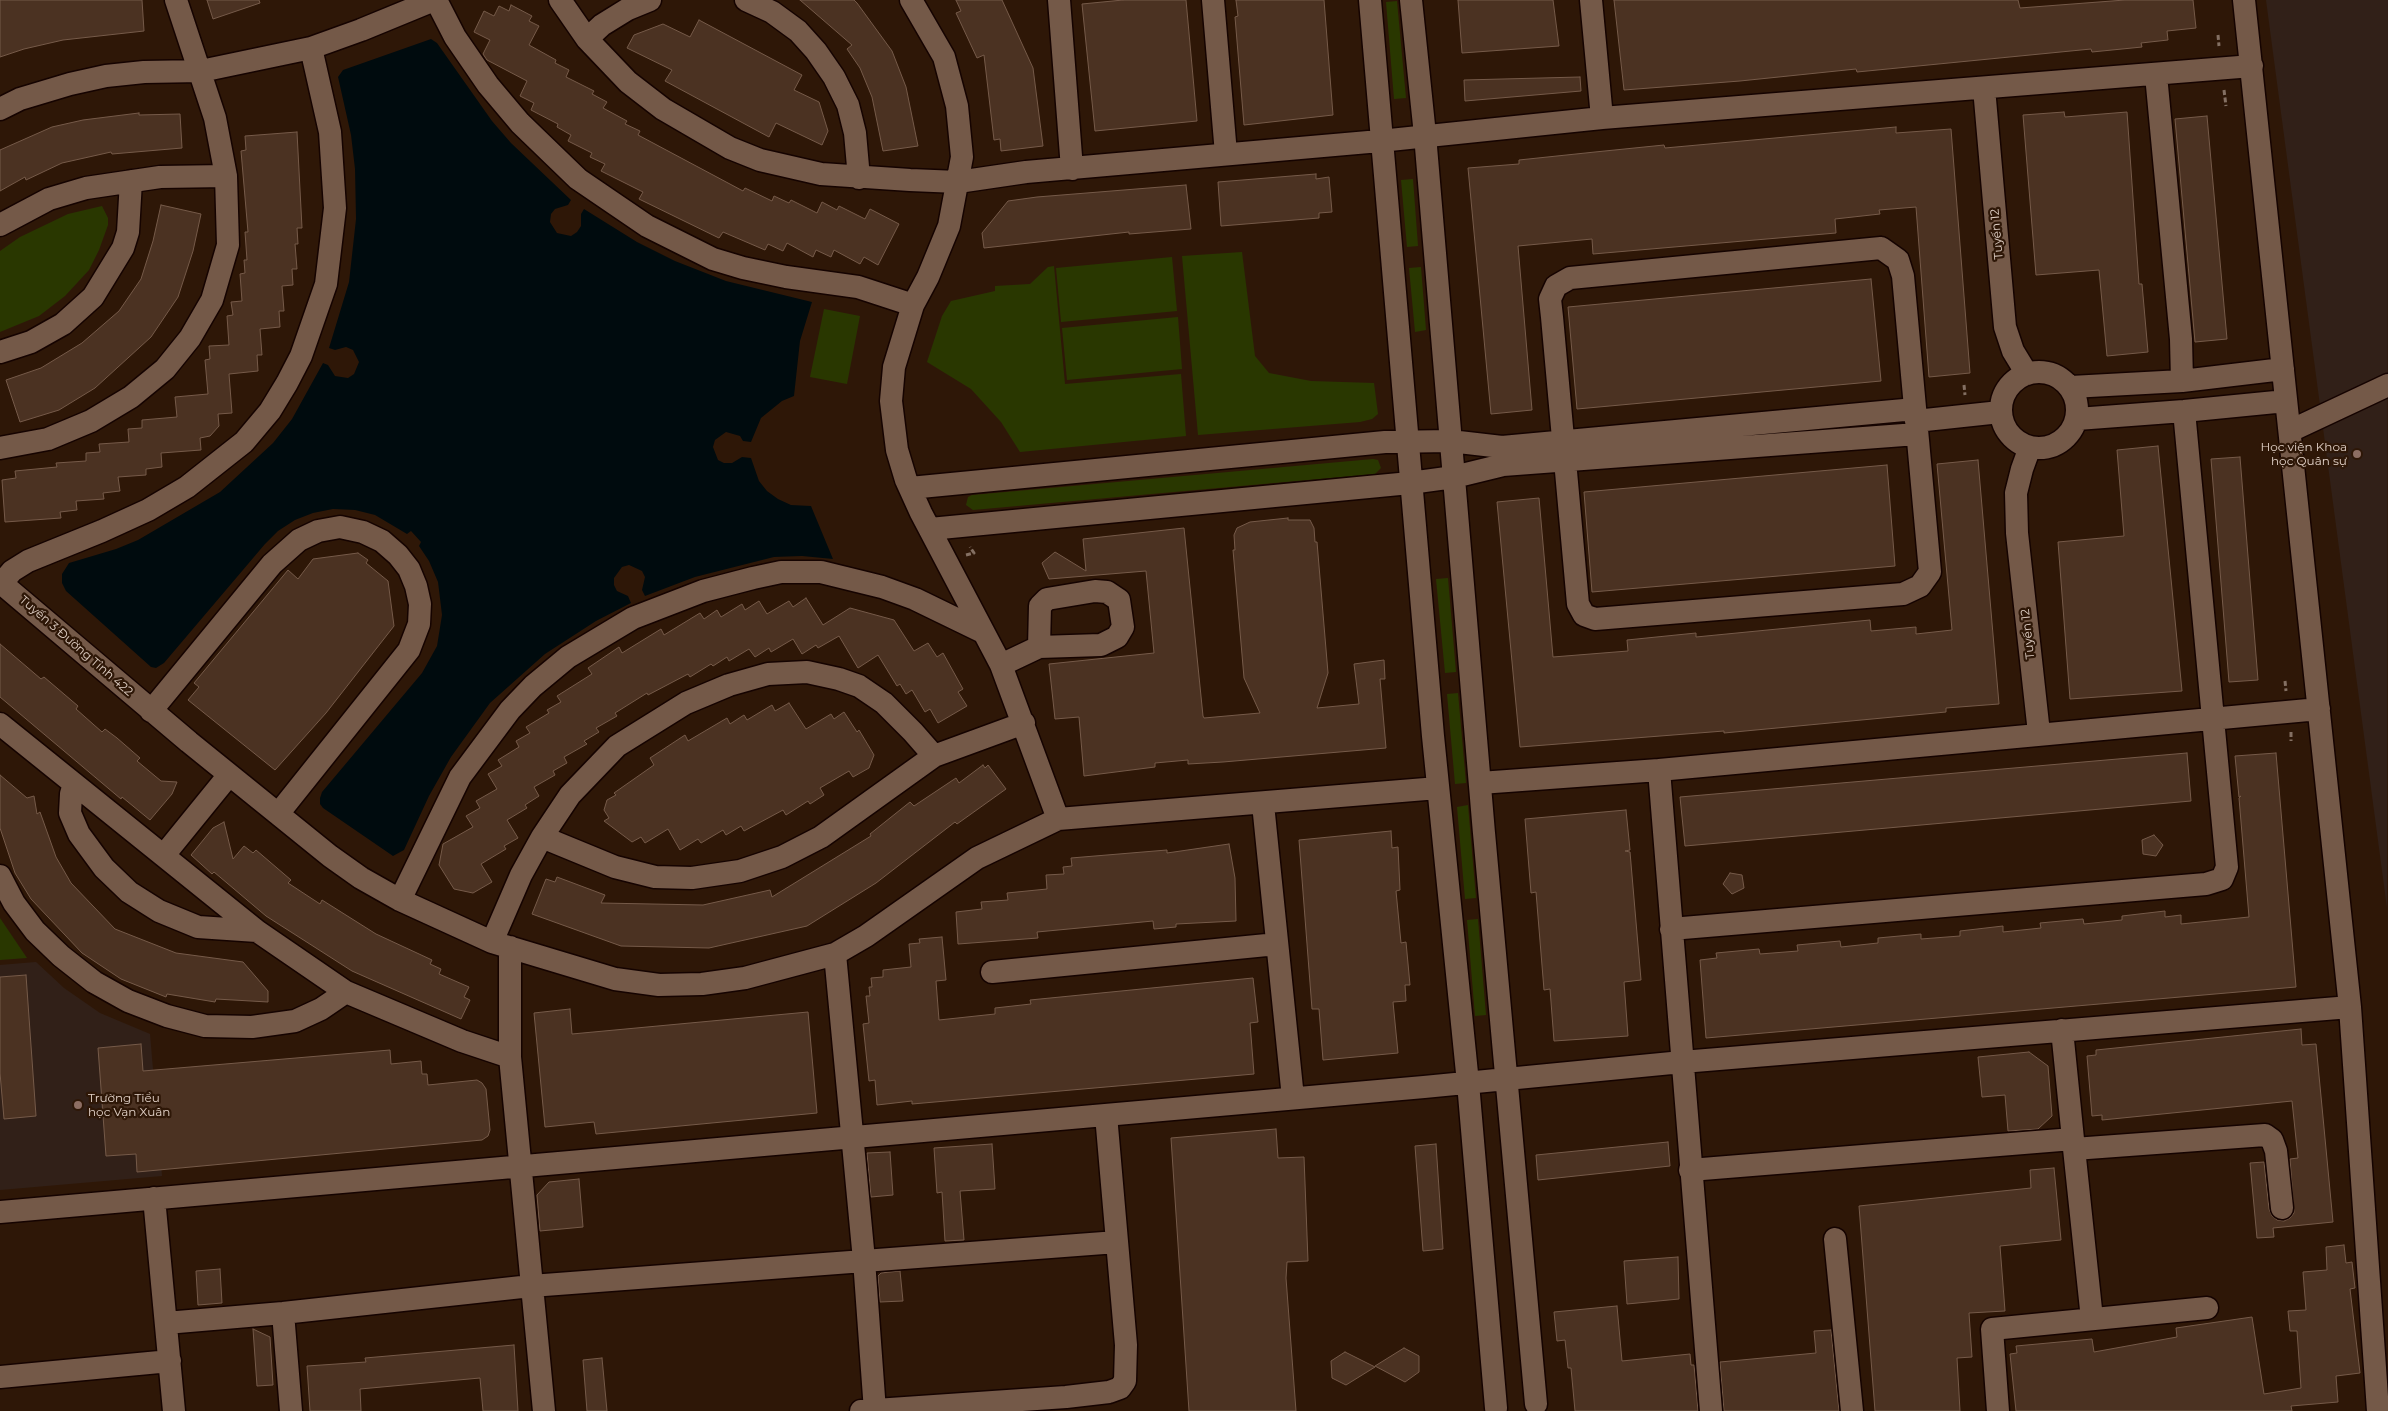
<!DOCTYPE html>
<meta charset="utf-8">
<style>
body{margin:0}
canvas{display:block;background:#2e1707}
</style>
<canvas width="2388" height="1411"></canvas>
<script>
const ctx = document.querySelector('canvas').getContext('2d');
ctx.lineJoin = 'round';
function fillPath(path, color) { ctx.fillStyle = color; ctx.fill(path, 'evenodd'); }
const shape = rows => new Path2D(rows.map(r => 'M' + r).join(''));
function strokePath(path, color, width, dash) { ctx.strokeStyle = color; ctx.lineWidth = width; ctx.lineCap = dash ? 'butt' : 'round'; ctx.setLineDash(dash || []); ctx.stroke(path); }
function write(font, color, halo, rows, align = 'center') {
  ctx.font = font + ' Montserrat,sans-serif'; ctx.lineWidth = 4.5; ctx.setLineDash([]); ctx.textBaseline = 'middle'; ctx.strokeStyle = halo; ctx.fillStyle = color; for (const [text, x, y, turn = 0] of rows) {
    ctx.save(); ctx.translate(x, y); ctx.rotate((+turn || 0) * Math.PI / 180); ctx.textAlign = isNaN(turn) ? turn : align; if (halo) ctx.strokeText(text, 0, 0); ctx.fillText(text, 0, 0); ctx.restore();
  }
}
fillPath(shape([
 [2266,0,2388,0,2387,908],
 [36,962,64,988,100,1013,150,1034,162,1176,0,1190,0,965]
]), '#312018');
fillPath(shape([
 [1397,1,1406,98,1394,99,1386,2],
 [1413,179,1418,246,1407,247,1401,180],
 [102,206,108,218,108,225,99,250,89,270,65,296,39,316,0,332,0,251,20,237,68,214],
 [1242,252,1255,356,1269,373,1311,381,1374,383,1378,414,1372,419,1360,422,1198,435,1182,256],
 [1172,257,1177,311,1061,322,1056,268],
 [1054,266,1065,384,1181,374,1186,436,1020,452,1001,422,971,389,927,362,942,316,951,301,995,291,995,286,1030,284,1048,267],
 [1421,267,1426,330,1415,332,1409,268],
 [824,309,860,316,847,384,810,377],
 [1178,317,1182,369,1067,380,1062,328],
 [1373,459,1378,460,1381,468,1375,474,973,510,966,505,968,497,972,495],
 [1448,578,1456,672,1445,673,1436,579],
 [1458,693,1466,783,1455,784,1447,694],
 [1468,805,1476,898,1465,899,1457,807],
 [0,918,27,958,0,960],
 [1478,919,1486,1015,1475,1016,1467,920]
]), '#293700');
fillPath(shape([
 [431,39,437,43,492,121,511,143,571,200,568,205,555,209,551,214,550,222,557,233,571,236,577,232,581,226,581,214,584,209,637,242,675,261,726,281,812,302,800,341,794,396,782,401,761,418,751,442,743,441,740,436,726,432,715,440,713,447,718,460,724,463,732,463,742,457,751,458,759,481,767,491,778,499,791,505,811,506,833,559,802,556,774,557,695,577,645,596,642,590,645,577,642,571,629,565,622,567,614,578,614,585,617,591,628,596,631,603,596,621,545,654,490,703,451,757,429,796,404,850,393,856,323,808,320,804,320,798,322,792,422,673,437,646,442,615,438,582,429,561,419,546,421,542,411,531,407,534,375,515,355,510,333,509,313,513,295,520,278,531,265,544,164,663,156,668,151,667,66,591,62,583,62,574,69,563,116,549,138,540,220,492,273,443,292,419,323,363,328,365,335,376,348,378,354,374,359,362,353,350,346,347,335,350,329,348,349,282,356,219,355,169,351,135,338,77,343,70]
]), '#000b0e');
const building = shape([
 [0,0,142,0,144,31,63,40,24,49,0,57,0,0],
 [207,0,259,0,260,3,213,19,207,0],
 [800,0,854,0,857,3,892,51,906,87,918,146,883,151,872,97,860,68,847,49,852,45,800,0],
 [956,0,1002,0,1033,68,1043,146,1001,151,1000,139,994,140,984,55,977,58,956,13,961,11,956,0],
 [1123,0,1186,0,1197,121,1095,131,1082,4,1123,0],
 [1236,0,1324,0,1333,115,1244,125,1235,17,1238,16,1236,0],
 [1458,0,1553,0,1559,46,1462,53,1458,0],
 [1614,0,2018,0,2020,8,2125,0,2193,0,2196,28,2167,31,2168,40,2141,43,2142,47,2092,52,2091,49,1857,72,1856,69,1740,81,1624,90,1614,0],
 [511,5,532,16,529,21,539,26,529,45,556,60,555,63,569,70,566,77,594,91,592,94,607,102,603,108,627,121,625,124,640,131,638,135,743,191,745,188,772,201,774,196,789,203,791,200,817,213,822,202,837,210,839,206,865,219,870,209,899,224,878,265,864,257,860,264,834,250,831,257,816,250,813,257,787,243,783,251,768,244,765,250,723,232,719,238,639,199,643,192,601,171,605,164,590,157,592,153,568,141,571,135,557,127,558,124,531,110,534,103,520,96,527,81,487,60,483,54,490,40,474,32,484,11,494,16,499,6,509,11,511,5],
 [699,20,802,75,794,90,819,102,828,131,822,145,776,123,769,137,665,81,672,70,627,48,634,35,663,24,690,37,699,20],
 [1580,77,1581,91,1465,101,1464,80,1580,77],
 [2064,112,2065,117,2127,112,2139,284,2142,284,2148,352,2107,356,2099,270,2036,275,2023,115,2064,112],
 [139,113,139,115,180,114,182,148,112,154,111,152,62,163,26,180,25,177,0,191,0,150,52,127,83,120,139,113],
 [2207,116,2227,339,2195,342,2175,119,2207,116],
 [1896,127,1896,133,1951,129,1970,373,1929,377,1916,207,1879,210,1880,214,1835,219,1836,233,1593,254,1592,239,1518,246,1532,410,1491,414,1468,168,1519,164,1519,160,1595,152,1664,145,1665,148,1896,127],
 [297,132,302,228,297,228,298,244,295,244,297,269,292,269,293,285,282,286,284,311,279,311,280,327,260,329,262,355,257,355,258,371,229,374,232,413,218,414,219,426,210,436,200,438,201,450,161,453,162,467,146,469,146,475,118,477,120,491,103,493,104,499,76,501,77,510,60,512,61,518,5,522,2,480,16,478,15,471,57,467,56,463,86,461,86,453,100,452,99,444,129,442,128,429,142,428,142,420,177,417,175,397,208,394,205,360,210,359,209,346,229,345,227,316,233,315,231,302,242,301,240,274,245,273,244,260,247,260,245,232,248,232,241,151,246,150,245,136,297,132],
 [1316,174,1316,179,1329,177,1332,212,1319,213,1319,218,1221,226,1218,182,1316,174],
 [1186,185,1191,229,1129,234,1129,232,984,248,982,233,1008,201,1037,197,1186,185],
 [161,205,201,214,193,251,178,297,151,337,95,388,59,410,20,422,6,380,41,368,82,343,119,311,141,279,153,241,161,205],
 [1871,279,1881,381,1577,409,1568,307,1871,279],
 [2158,446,2182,691,2070,699,2058,542,2124,536,2117,450,2158,446],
 [2240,457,2258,680,2229,682,2211,459,2240,457],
 [1978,460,1999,704,1946,708,1946,712,1724,733,1724,731,1520,747,1497,502,1539,498,1553,657,1628,651,1627,640,1696,633,1696,637,1870,620,1871,631,1916,627,1916,634,1952,630,1937,464,1978,460],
 [1887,465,1895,566,1592,592,1584,492,1887,465],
 [1288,518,1288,520,1310,520,1314,528,1315,542,1317,542,1328,673,1317,708,1359,704,1354,664,1384,660,1385,679,1380,679,1386,748,1223,762,1188,764,1188,760,1155,763,1155,767,1084,776,1079,717,1055,719,1049,664,1154,653,1146,571,1049,579,1042,563,1055,552,1086,571,1083,539,1184,528,1203,716,1204,718,1260,713,1244,678,1233,550,1235,550,1234,535,1237,528,1250,522,1288,518],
 [358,553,368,560,366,563,388,581,394,626,326,713,275,770,188,700,199,687,194,683,288,570,298,579,313,559,358,553],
 [806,598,823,625,850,608,894,620,914,651,928,643,937,657,943,653,963,689,958,692,967,706,938,723,930,709,925,712,912,690,906,694,900,684,897,686,878,655,858,668,839,636,818,648,816,645,802,654,793,639,771,652,769,648,755,657,749,649,729,661,727,657,713,666,711,664,690,677,688,674,648,695,647,693,615,713,617,716,596,728,599,732,584,741,587,744,564,757,567,763,553,771,555,775,534,787,539,796,525,805,527,808,507,820,518,838,504,846,506,849,481,864,492,882,473,893,454,889,439,865,443,844,473,827,466,816,480,808,476,801,497,789,488,774,502,766,498,760,519,747,516,741,530,733,526,727,549,713,547,710,561,702,557,696,592,674,588,668,619,647,622,653,661,629,664,635,700,613,704,619,717,610,721,617,742,604,745,610,759,601,767,614,789,601,793,607,806,598],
 [0,644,41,679,44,677,78,706,76,709,102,732,105,729,117,738,140,758,137,761,161,781,177,782,172,794,150,820,122,797,121,799,0,697,0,644],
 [789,703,806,729,831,714,834,719,844,712,857,732,859,730,874,755,869,768,853,777,849,771,820,788,824,795,810,804,808,801,786,815,783,810,744,831,741,826,726,835,723,830,701,843,698,839,680,850,668,829,645,843,641,837,632,842,604,821,609,818,604,810,607,800,616,795,614,793,654,765,650,758,685,735,688,741,727,718,730,724,744,715,747,720,772,705,775,711,789,703],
 [2187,753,2191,801,1685,846,1680,797,2187,753],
 [2276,753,2296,987,1706,1038,1700,960,1717,958,1716,953,1759,949,1760,954,1798,951,1797,945,1840,941,1841,947,1878,943,1878,938,1921,934,1921,939,1960,936,1960,931,2003,926,2003,932,2041,928,2040,923,2083,919,2084,924,2122,920,2122,916,2165,911,2165,917,2181,915,2181,924,2249,917,2239,798,2241,796,2239,797,2235,756,2276,753],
 [983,765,985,768,988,765,1006,789,957,824,955,822,876,883,807,926,709,948,621,946,532,914,546,879,555,882,557,877,605,895,601,903,703,905,770,890,772,897,871,836,870,834,910,802,914,806,956,778,959,783,983,765],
 [0,775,27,798,34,796,37,814,40,812,56,857,71,883,115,929,176,953,243,962,268,991,268,1002,216,999,215,1002,167,994,166,997,121,979,82,953,31,899,15,873,0,828,0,775],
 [1626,810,1630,850,1625,851,1630,852,1641,980,1624,982,1628,1036,1554,1041,1550,989,1544,990,1536,892,1531,893,1525,819,1626,810],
 [224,822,233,859,244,846,253,853,256,850,291,880,288,883,320,904,322,900,376,934,432,960,430,964,441,969,439,974,469,987,464,997,470,1000,461,1019,352,971,266,916,214,872,212,874,191,855,213,828,224,822],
 [1391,831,1392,848,1398,847,1400,890,1396,891,1401,943,1406,942,1410,985,1405,985,1406,1001,1393,1002,1398,1053,1323,1060,1319,1009,1312,1009,1299,840,1391,831],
 [2154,835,2163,845,2156,856,2143,854,2142,840,2154,835],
 [1229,844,1235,878,1236,921,1176,924,1176,927,1154,929,1153,921,1037,932,1038,938,958,944,956,912,982,909,981,902,1008,900,1007,893,1047,889,1046,875,1064,874,1063,867,1072,866,1071,858,1167,850,1167,853,1229,844],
 [1730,873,1742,875,1744,888,1732,894,1723,884,1730,873],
 [942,937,946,980,936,981,939,1020,995,1014,995,1008,1031,1004,1030,1000,1253,978,1258,1022,1250,1023,1254,1074,912,1104,912,1101,877,1105,875,1080,869,1081,863,1024,869,1023,866,996,870,996,869,987,872,987,871,978,883,977,883,970,911,967,909,944,920,943,919,939,942,937],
 [26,975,36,1116,4,1119,0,1073,0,977,26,975],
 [570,1009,572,1034,808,1012,817,1113,596,1134,594,1122,545,1127,534,1013,570,1009],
 [2301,1029,2302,1045,2316,1044,2333,1222,2273,1228,2274,1237,2257,1238,2250,1163,2264,1162,2269,1209,2272,1216,2277,1220,2284,1221,2290,1218,2294,1213,2290,1159,2298,1158,2292,1101,2102,1120,2102,1115,2092,1116,2087,1056,2096,1055,2096,1050,2301,1029],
 [141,1044,143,1071,390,1050,391,1064,421,1061,422,1074,427,1074,428,1085,477,1080,482,1083,486,1089,490,1130,488,1136,482,1140,137,1172,136,1154,106,1156,98,1048,141,1044],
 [2029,1052,2048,1066,2052,1116,2038,1129,2008,1131,2005,1095,1982,1097,1978,1057,2029,1052],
 [1276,1129,1278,1158,1304,1157,1308,1261,1287,1262,1286,1278,1296,1411,1189,1411,1171,1138,1276,1129],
 [1668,1142,1670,1166,1538,1180,1536,1155,1668,1142],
 [992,1144,995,1189,960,1191,964,1240,945,1241,942,1192,937,1193,934,1148,992,1144],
 [1436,1144,1443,1249,1423,1251,1415,1146,1436,1144],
 [890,1152,893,1195,871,1197,867,1153,890,1152],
 [2054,1168,2061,1240,2000,1246,2005,1311,1969,1313,1972,1357,1957,1358,1960,1411,1875,1411,1859,1206,2031,1188,2030,1170,2054,1168],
 [579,1179,583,1227,540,1231,537,1195,549,1182,579,1179],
 [2344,1245,2346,1263,2352,1262,2355,1288,2350,1289,2360,1373,2336,1376,2338,1402,2291,1406,2292,1411,2016,1411,2010,1354,2017,1353,2016,1346,2092,1339,2094,1352,2177,1337,2176,1328,2252,1317,2264,1394,2301,1388,2297,1331,2290,1331,2288,1311,2306,1310,2303,1272,2327,1270,2326,1247,2344,1245],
 [1678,1257,1679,1299,1627,1304,1624,1261,1678,1257],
 [220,1269,222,1303,198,1305,196,1271,220,1269],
 [900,1271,903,1301,880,1302,878,1276,881,1273,900,1271],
 [1617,1306,1622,1361,1690,1354,1691,1365,1694,1365,1698,1411,1575,1411,1571,1368,1568,1368,1565,1340,1557,1341,1554,1312,1617,1306],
 [253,1329,270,1337,273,1385,257,1386,253,1329],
 [1831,1330,1839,1411,1724,1411,1720,1362,1816,1353,1814,1331,1831,1330],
 [514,1345,518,1411,483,1411,480,1378,360,1389,361,1411,310,1411,307,1366,366,1362,365,1358,514,1345],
 [1404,1348,1419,1356,1419,1372,1405,1382,1375,1366,1404,1348],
 [1345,1352,1375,1367,1346,1385,1332,1378,1331,1361,1345,1352],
 [602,1358,607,1411,587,1411,583,1360,602,1358]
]);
fillPath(building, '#4b3222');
strokePath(building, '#755a49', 1);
const minor = shape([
 [436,0,455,37,488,85,520,123,578,179,647,226,713,259,743,268,786,277,858,287,913,305],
 [560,0,587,39,628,82,663,109,730,148,760,160,821,174,910,180,958,182,1026,172,1380,141,1602,118,2252,66],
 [746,0,772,12,798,31,816,51,834,77,848,105,855,133,859,178],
 [911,0,944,57,957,106,962,157,949,226,928,277,913,305,894,367,891,401,897,450,906,480,921,513,1001,665,1058,819],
 [1059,0,1072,169],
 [1213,0,1226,154],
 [1370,0,1433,736,1468,1083,1496,1408],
 [1411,0,1425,135,1484,833,1536,1404],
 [1591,0,1602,118],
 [2244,0,2350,1007,2378,1411],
 [587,39,602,25,628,9,650,0],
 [2156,75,2181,339,2182,381],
 [1984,88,2005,327,2013,351,2027,374],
 [0,109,20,99,70,84,106,76,144,72,201,71,311,48,361,30,434,0],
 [0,225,49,199,86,188,160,177,226,176],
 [1881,248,1898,260,1903,276,1930,572,1920,586,1903,594,1595,619,1584,615,1578,604,1552,317,1550,299,1556,286,1570,278,1881,248],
 [0,352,31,342,63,324,93,297,123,248,128,232,131,181],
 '2001 410a38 38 0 1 1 76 0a38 38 0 1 1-76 0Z',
 [2071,387,2182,381,2283,369],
 [2077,419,2184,411,2286,401],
 [1916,421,2000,412],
 [2290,431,2388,385],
 [2030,447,2022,469,2016,493,2017,533,2039,733],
 [0,448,48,439,91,421,131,397,165,369,190,338,212,300,228,245,226,176,215,118,176,0],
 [910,488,1385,442,1450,441,1502,447,1915,409],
 [930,529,1410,483,1454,477,1503,465,1917,434],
 [0,582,189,742,330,856,361,878,400,900,492,942,615,979,659,985,702,984,745,978,835,954,866,936,977,858,1058,819,1438,788],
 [2,583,12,571,28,561,102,531,148,510,187,487,244,442,270,411,287,383,301,356,326,284,335,208,330,132,311,48],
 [1001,665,1039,647,1101,645,1117,637,1123,627,1119,600,1107,592,1095,591,1047,599,1040,606,1039,647],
 [151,711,272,564,299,540,318,531,340,527,363,532,382,541,398,555,409,569,416,586,420,604,419,624,409,650,278,814],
 [0,724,257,931,346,992,462,1041,510,1057],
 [934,756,1024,723],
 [1659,770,1711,1411],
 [1480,783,1659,770,2319,709],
 [74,784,71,794,70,813,79,834,104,868,129,892,159,911,198,927,257,931],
 [1263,804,1293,1098],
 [164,855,229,775],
 [0,876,14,903,35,931,61,956,94,982,128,1001,167,1016,205,1026,252,1027,295,1021,321,1009,346,992],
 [400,900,460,777,510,710,533,686,568,657,633,618,703,591,753,578,781,572,821,572,882,587,915,599,983,632],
 [1671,929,2206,884,2222,879,2227,867,2184,411],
 [492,942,521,875,542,837,570,795,617,746,686,703,729,685,768,674,807,672,839,679,859,686,884,703,913,732,934,756,821,837,782,857,740,871,692,878,655,877,615,867,542,837],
 [510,947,510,1057,544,1411],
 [835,954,864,1260,875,1411],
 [992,972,1277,944],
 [2073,1139,2092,1319],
 [2074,1149,2265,1135,2272,1140,2276,1151,2282,1208],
 [1690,1170,2073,1139,2062,1030],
 [154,1198,174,1411],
 [0,1212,1424,1087,1682,1062,2350,1007],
 [1835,1239,1852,1411],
 [283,1313,291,1411],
 [166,1323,283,1313,531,1286,1117,1242],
 [0,1377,170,1361],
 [861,1411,1066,1397,1109,1392,1120,1388,1125,1381,1126,1345,1106,1115],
 [1998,1411,1992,1329,2207,1308]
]);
strokePath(minor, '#150300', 25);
strokePath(shape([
 [2218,35,2219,46],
 [2224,90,2226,106],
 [1964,385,1965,395],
 [966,555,974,553,970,547],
 [2285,681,2286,691],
 [2291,732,2291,741]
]), '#847063', 3, [5, 2.5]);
strokePath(minor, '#745948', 22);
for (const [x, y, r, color] of [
 [2357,454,5,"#8d6e63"],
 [78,1105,5,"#8d6e63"]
]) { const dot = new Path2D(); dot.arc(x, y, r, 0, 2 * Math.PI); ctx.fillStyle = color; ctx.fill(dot); strokePath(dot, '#2e1707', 2); }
write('12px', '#e0d0c6', '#2e1707', [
 ["Tuyến 12",1997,234,-95],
 ["Tuyến 12",2028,634,-96],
 ["Tuyến 3 Đường Tỉnh 422",76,646,41]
]);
write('12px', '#e0d0c6', '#2e1707', [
 ["Học viện Khoa",2347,447],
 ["học Quân sự",2347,461],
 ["Trường Tiểu",88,1098,"left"],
 ["học Vạn Xuân",88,1112,"left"]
], 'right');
</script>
